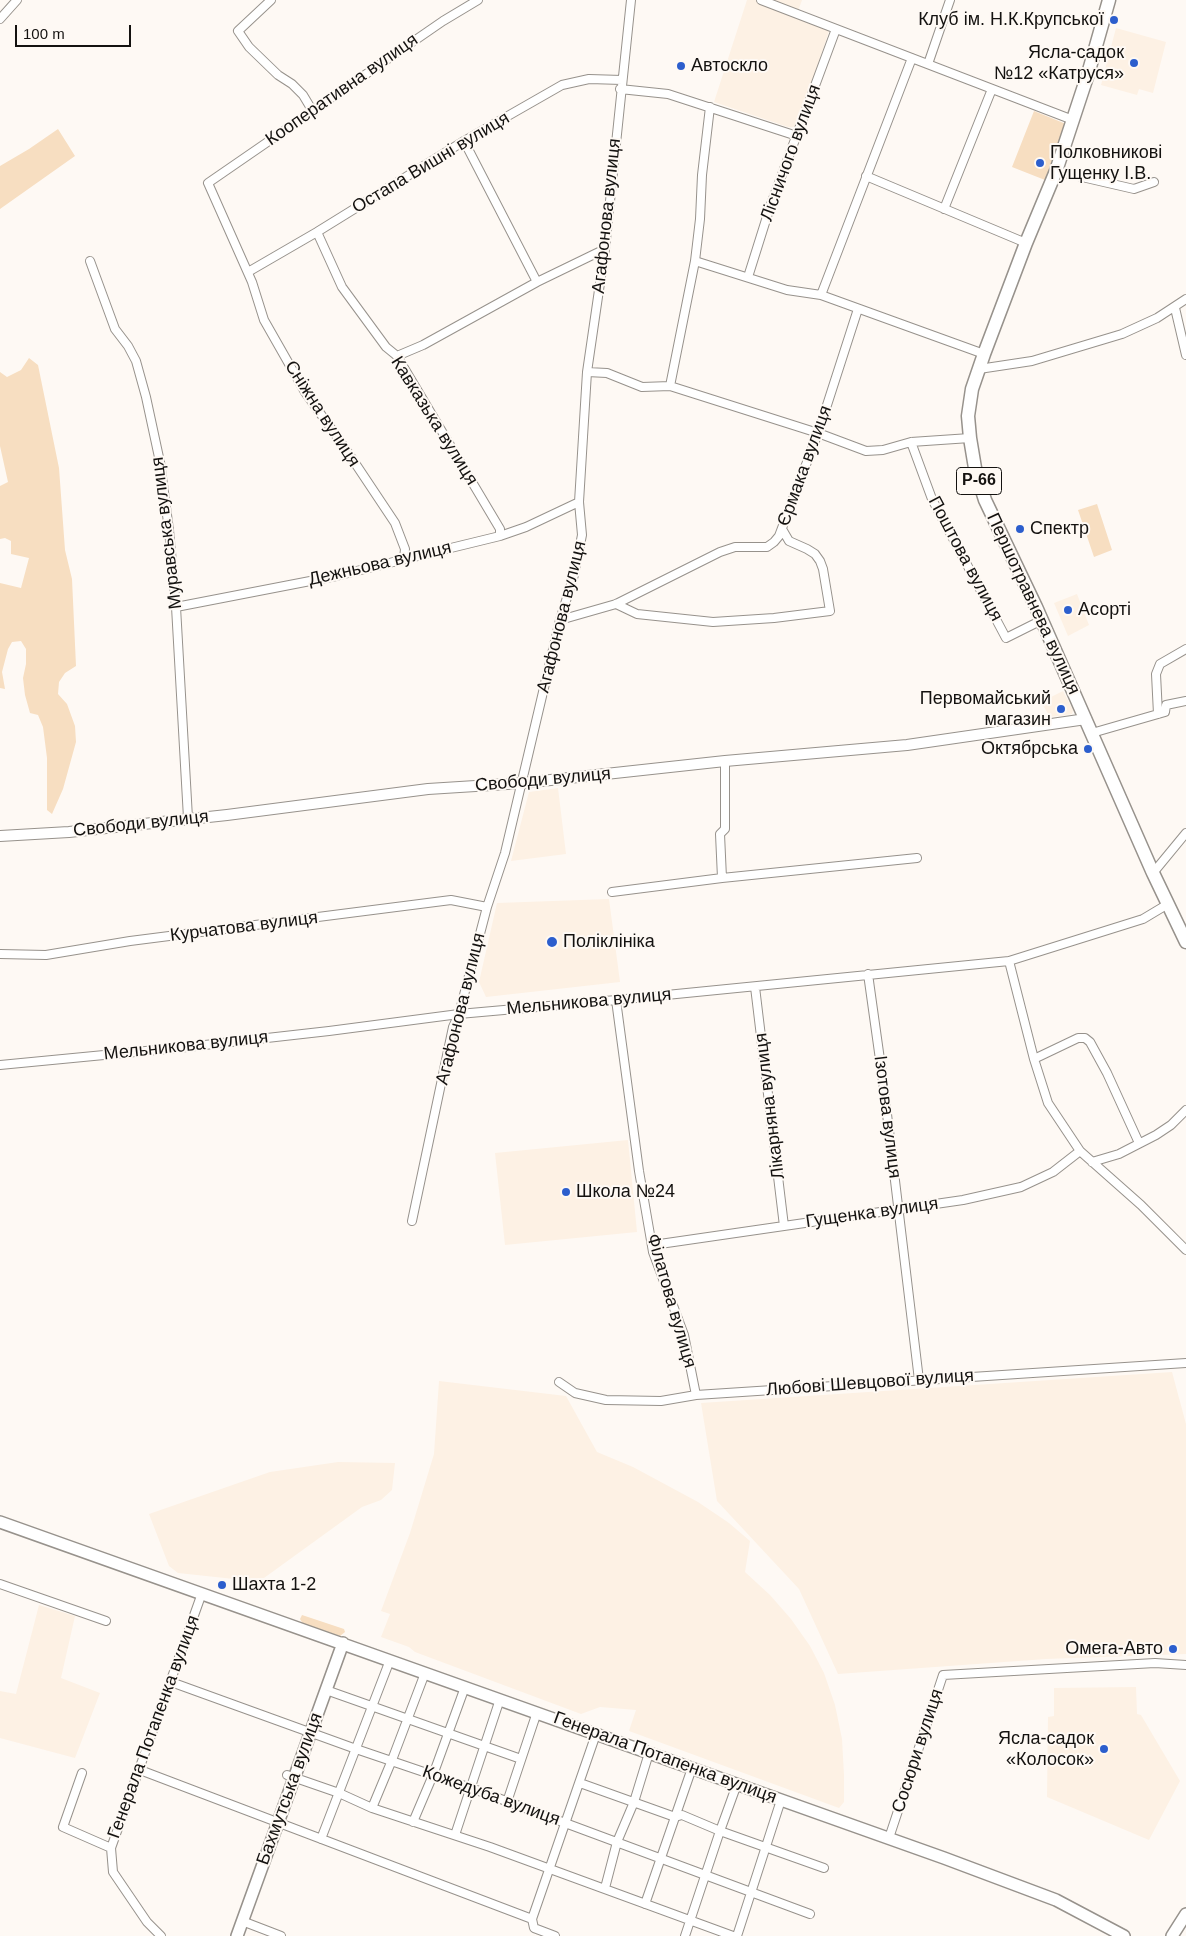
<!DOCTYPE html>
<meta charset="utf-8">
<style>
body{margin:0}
#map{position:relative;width:1186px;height:1936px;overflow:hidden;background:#fef9f4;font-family:Arial,sans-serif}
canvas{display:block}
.scale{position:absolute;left:15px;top:25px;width:116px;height:22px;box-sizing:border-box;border:2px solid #141210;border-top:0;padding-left:6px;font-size:15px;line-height:18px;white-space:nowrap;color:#141210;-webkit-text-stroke:4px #fef9f4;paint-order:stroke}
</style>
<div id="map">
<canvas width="1186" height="1936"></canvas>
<div class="scale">100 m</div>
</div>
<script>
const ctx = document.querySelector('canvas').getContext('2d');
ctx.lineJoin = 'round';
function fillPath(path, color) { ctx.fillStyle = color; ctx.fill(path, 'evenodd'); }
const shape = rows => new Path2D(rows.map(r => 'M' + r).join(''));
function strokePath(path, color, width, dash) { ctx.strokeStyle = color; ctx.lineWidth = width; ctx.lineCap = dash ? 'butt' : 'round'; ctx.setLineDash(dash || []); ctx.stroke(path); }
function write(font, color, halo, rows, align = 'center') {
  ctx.font = font + ' Arial,sans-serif'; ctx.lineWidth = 4; ctx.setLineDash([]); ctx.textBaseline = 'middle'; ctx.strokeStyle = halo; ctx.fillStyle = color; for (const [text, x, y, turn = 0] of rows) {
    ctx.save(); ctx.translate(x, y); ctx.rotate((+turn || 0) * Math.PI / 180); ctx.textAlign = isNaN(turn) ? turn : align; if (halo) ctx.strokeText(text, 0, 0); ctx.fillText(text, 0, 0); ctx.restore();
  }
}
fillPath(shape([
 [747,0,802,0,796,17,829,31,799,122,794,127,788,127,714,102],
 [1116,28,1166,42,1153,93,1139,89,1137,95,1101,85],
 [1077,594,1089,625,1068,636,1054,603],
 [1063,691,1073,710,1072,714,1050,717,1041,702],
 [558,788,566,854,511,861,529,792],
 [609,899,620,982,486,997,479,982,497,903],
 [628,1140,637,1232,505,1245,495,1153],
 [1172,1372,1186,1424,1186,1654,1046,1659,838,1674,799,1589,717,1501,701,1403],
 [439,1381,566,1396,597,1452,633,1467,698,1502,729,1523,750,1541,745,1572,770,1595,791,1619,810,1646,824,1673,835,1705,842,1739,844,1775,844,1802,839,1808,629,1731,636,1710,600,1707,581,1714,415,1652,409,1647,381,1637,390,1614,381,1611,410,1533,434,1454],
 [338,1462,395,1463,392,1490,381,1500,362,1507,264,1578,234,1579,178,1573,169,1566,149,1514,270,1472],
 [39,1605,75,1616,61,1678,100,1693,75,1758,0,1738,0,1691,16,1694],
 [1136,1687,1137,1714,1141,1715,1180,1781,1149,1840,1047,1797,1048,1717,1054,1716,1054,1688]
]), '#fdf1e4');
fillPath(shape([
 [1034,111,1066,124,1045,180,1012,167],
 [58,129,75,156,0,209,0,166,29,149],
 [29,358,38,365,59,468,65,550,72,579,76,666,65,673,59,682,58,694,67,704,75,726,76,742,63,789,52,814,47,810,47,758,43,727,38,715,30,713,25,695,23,678,26,664,26,649,21,641,12,642,8,649,2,672,5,689,0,688,0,583,21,588,29,558,11,554,11,541,5,538,0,539,0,486,8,482,0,446,0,372,7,377,21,370],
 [1097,504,1112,550,1094,557,1078,510],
 [302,1615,344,1629,345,1632,340,1636,303,1624,300,1619]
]), '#f7dec1');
const minor = shape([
 [271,0,238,31,249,47,278,75,292,84,303,95,312,110],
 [761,0,1073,120],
 [0,19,17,0],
 [928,64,950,0],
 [620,89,668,94,797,136],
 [464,141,537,282],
 [1056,171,1134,189,1154,182],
 [866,176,1026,243],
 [944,209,992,89],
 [317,232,342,287,386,347,397,356,500,529,500,536],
 [90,261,115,329,128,346,136,361,146,397,160,462,169,530,176,607,188,818],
 [695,261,787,290,821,295,984,354],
 [248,272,317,232,464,141,562,85,589,79,622,80],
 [748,277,770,207,836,29],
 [821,295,912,58],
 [1175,308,1186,355],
 [397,356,423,345,537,282,605,249],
 [979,369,1032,361,1122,334,1157,318,1186,299],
 [587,372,607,373,642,387,670,386,818,433,866,451,883,450,911,442,970,438],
 [670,386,695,261,700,219,702,175,710,107],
 [911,442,932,499,1006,638,1042,620],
 [404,559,405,549,395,523,345,448,305,392,264,320,252,282,208,183,443,21,478,0],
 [616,604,637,614,713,622,774,618,830,611,823,569,820,561,815,554,807,549,789,541,782,529],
 [176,607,336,576,500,536,526,527,579,502],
 [560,620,616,604,720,552,735,547,767,547,774,542,779,536,818,433,858,309],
 [1158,714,1156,674,1160,664,1186,649],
 [1092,733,1165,712,1166,705,1186,701],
 [1153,873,1186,833],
 [722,878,720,834,725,829,725,761],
 [612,892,722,878,917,858],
 [0,954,46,955,130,941,451,900,487,907],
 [1009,961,1034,1059,1048,1103,1080,1151,1141,1205,1186,1250],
 [868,974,883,1081,919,1380],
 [755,987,784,1226],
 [616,1000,639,1171,653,1252,684,1335,696,1395],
 [1034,1059,1078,1038,1085,1038,1090,1042,1107,1073,1139,1143],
 [0,1065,187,1047,329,1031,459,1014,616,1000,1009,961,1143,919,1168,904],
 [1092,1162,1119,1154,1156,1135,1171,1125,1186,1110],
 [412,1221,453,1027,459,1014,487,907,505,853,560,620,574,575,582,535,579,502,587,372,605,249,631,0],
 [653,1245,963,1200,1021,1187,1053,1172,1080,1151],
 [559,1382,575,1393,606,1400,661,1401,696,1395,1186,1363],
 [0,1584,106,1621],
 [171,1682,356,1749,471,1788,810,1914],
 [326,1690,521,1759],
 [140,1770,532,1919,534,1928,555,1936],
 [82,1773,63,1827,111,1848],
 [287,1775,339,1793,372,1808,490,1847,733,1936],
 [580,1783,675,1817,682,1815,720,1831,824,1868],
 [507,1802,537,1712],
 [372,1808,392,1760,425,1673],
 [413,1822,433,1775,465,1687],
 [455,1835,500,1699],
 [889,1838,943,1675,1155,1663,1186,1665],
 [321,1839,390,1660],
 [605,1888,617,1842,634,1802,649,1753],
 [645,1904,692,1768],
 [532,1919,596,1734],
 [242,1921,281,1936],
 [161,1936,147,1922,113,1872,111,1848,202,1593],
 [685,1936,720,1831,737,1784],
 [737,1936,781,1800]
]);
const tertiary = shape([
 [0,836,69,832,227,815,428,789,523,783,725,761,907,745,1086,719]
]);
const secondary = shape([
 [0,1522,944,1858,1056,1900,1124,1936],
 [237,1936,343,1643],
 [1172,1936,1186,1914]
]);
const primary = shape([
 [1109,0,1088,74,1056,171,1026,243,984,354,972,389,968,416,970,438,975,468,985,500,1036,607,1153,873,1186,942]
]);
strokePath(minor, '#97928c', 10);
strokePath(tertiary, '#97928c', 12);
strokePath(secondary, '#97928c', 14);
strokePath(primary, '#97928c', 15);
strokePath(minor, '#fff', 8);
strokePath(tertiary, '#fff', 10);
strokePath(secondary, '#fff', 11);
strokePath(primary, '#fff', 12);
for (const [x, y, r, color] of [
 [1114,20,5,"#2c5ecd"],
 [1134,63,5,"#2c5ecd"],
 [681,66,5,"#2c5ecd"],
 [1040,163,5,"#2c5ecd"],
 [1020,529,5,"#2c5ecd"],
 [1068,610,5,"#2c5ecd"],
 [1061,709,5,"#2c5ecd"],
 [1088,749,5,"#2c5ecd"],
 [552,942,6,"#2c5ecd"],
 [566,1192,5,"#2c5ecd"],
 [222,1585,5,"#2c5ecd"],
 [1173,1649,5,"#2c5ecd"],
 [1104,1749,5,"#2c5ecd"]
]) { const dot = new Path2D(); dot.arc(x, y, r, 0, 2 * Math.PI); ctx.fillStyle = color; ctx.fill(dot); strokePath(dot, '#fef9f4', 2); }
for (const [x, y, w] of [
 [979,481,45]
]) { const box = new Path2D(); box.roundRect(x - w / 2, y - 13.5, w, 27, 4); ctx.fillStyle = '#fef9f4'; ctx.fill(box); strokePath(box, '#141210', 1); }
write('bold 16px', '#141210', null, [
 ["Р-66",979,481]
]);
write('18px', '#141210', '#fef9f4', [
 ["Клуб ім. Н.К.Крупської",1104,20,"right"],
 ["Ясла-садок",1124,53,"right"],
 ["№12 «Катруся»",1124,74,"right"],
 ["Автоскло",691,66],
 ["Полковникові",1050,153],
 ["Гущенку І.В.",1050,174],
 ["Спектр",1030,529],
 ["Асорті",1078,610],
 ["Первомайський",1051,699,"right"],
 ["магазин",1051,720,"right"],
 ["Октябрська",1078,749,"right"],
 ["Поліклініка",563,942],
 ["Школа №24",576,1192],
 ["Шахта 1-2",232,1585],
 ["Омега-Авто",1163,1649,"right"],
 ["Ясла-садок",1094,1739,"right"],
 ["«Колосок»",1094,1760,"right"]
], 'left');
write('18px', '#141210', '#fef9f4', [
 ["Кооперативна вулиця",342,90,-35],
 ["Лісничого вулиця",791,153,-70],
 ["Остапа Вишні вулиця",431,163,-31],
 ["Агафонова вулиця",607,216,-84],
 ["Сніжна вулиця",322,414,57],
 ["Кавказька вулиця",434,421,58],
 ["Єрмака вулиця",805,466,-70],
 ["Муравська вулиця",167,533,-97],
 ["Поштова вулиця",965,559,62],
 ["Дежньова вулиця",380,564,-13],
 ["Першотравнева вулиця",1033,604,65],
 ["Агафонова вулиця",562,617,-76],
 ["Свободи вулиця",543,780,-5],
 ["Свободи вулиця",141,824,-6],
 ["Курчатова вулиця",244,927,-7],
 ["Мельникова вулиця",589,1002,-5],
 ["Агафонова вулиця",461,1009,-76],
 ["Мельникова вулиця",186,1046,-6],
 ["Лікарняна вулиця",770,1106,-97],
 ["Ізотова вулиця",887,1117,83],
 ["Гущенка вулиця",872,1213,-8],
 ["Філатова вулиця",671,1301,74],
 ["Любові Шевцової вулиця",870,1383,-4],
 ["Генерала Потапенка вулиця",154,1727,-70],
 ["Сосюри вулиця",918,1751,-72],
 ["Генерала Потапенка вулиця",665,1758,20],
 ["Бахмутська вулиця",290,1789,-70],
 ["Кожедуба вулиця",491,1796,20]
]);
</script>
